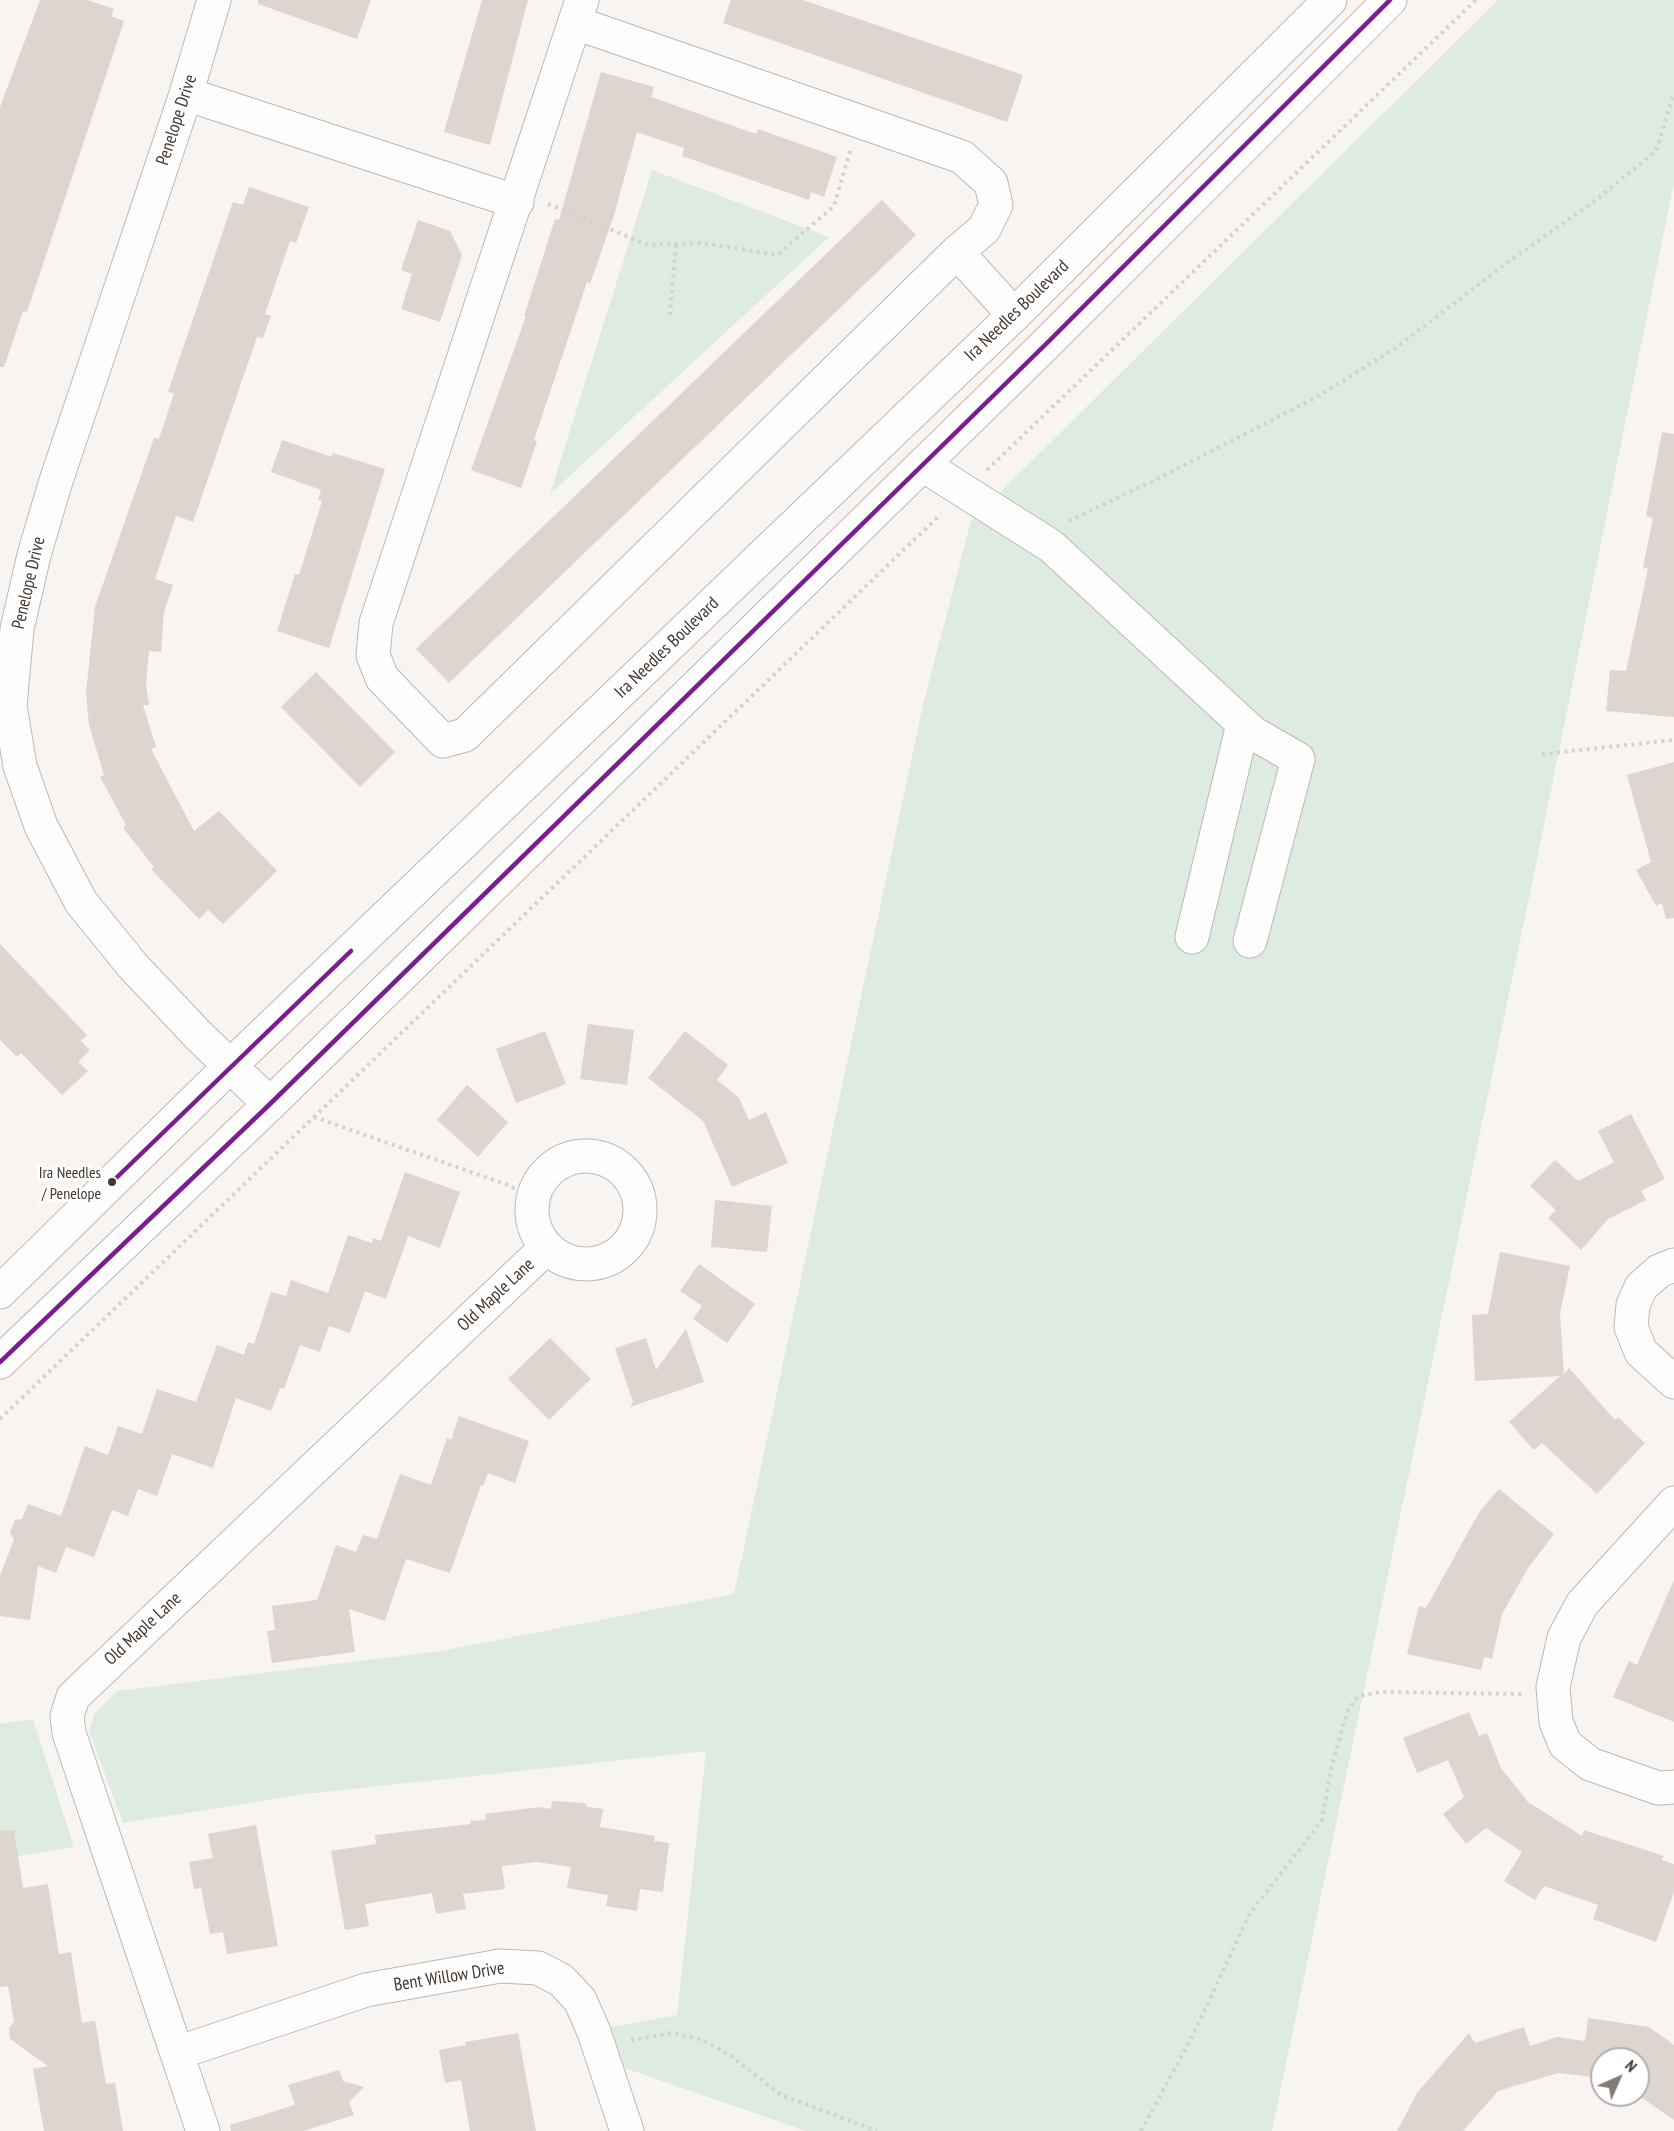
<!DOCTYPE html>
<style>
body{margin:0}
#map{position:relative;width:1674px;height:2131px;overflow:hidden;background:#f7f4f2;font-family:"PT Sans Narrow",sans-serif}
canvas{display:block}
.north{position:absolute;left:1590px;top:2047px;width:60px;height:60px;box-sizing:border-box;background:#fff;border:2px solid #b4afac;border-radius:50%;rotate:45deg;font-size:16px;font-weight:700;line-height:24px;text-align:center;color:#44382f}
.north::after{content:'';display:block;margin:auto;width:21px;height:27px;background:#837a73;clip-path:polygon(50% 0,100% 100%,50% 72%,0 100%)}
</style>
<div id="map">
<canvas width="1674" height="2131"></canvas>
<div class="north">N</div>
</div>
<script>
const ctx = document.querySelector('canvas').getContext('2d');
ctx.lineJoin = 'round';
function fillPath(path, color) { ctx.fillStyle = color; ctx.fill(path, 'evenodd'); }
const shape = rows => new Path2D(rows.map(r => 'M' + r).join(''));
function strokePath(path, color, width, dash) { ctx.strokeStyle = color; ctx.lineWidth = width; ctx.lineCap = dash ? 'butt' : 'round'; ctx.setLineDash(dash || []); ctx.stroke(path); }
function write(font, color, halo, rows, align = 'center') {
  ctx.font = font + ' "PT Sans Narrow",sans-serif'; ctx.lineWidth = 6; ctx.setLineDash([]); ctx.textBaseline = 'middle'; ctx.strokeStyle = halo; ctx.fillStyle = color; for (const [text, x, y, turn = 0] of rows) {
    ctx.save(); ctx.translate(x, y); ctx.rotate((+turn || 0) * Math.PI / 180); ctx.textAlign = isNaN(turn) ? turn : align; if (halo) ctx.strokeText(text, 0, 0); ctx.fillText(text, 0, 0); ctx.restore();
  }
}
fillPath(shape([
 [1498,0,1674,0,1674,182,1534,874,1272,2131,806,2131,616,2065,601,2029,677,2015,706,1751,306,1794,123,1823,89,1731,95,1713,117,1691,441,1651,734,1594,923,705,971,521],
 [652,170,829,237,550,494],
 [33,1719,74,1847,0,1859,0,1724]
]), '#ddebe0');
fillPath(shape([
 [40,0,87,0,114,9,111,16,124,21,27,312,23,311,4,367,0,367,0,107],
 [258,0,371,0,357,39,258,4],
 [482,0,528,0,490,145,444,132],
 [731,0,803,0,1023,75,1007,122,723,23],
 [601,72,654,87,651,97,756,134,758,129,837,157,824,197,811,192,809,200,682,156,684,148,637,132,614,215,590,284,587,282,571,330,534,440,537,441,521,488,471,470,526,316,524,316,555,219,559,220],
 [249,187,309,207,296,243,290,241,265,314,271,316,263,338,257,337,193,522,176,516,155,579,173,585,164,612,161,652,149,651,146,685,149,705,143,705,156,747,151,749,194,831,219,811,277,871,223,924,208,910,199,919,151,869,154,867,123,828,126,825,100,777,104,775,89,725,86,693,95,607,154,438,159,439,174,393,168,392,233,202,243,205],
 [882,200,916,235,449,683,416,649],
 [418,220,450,231,462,255,440,322,401,309,412,274,401,270],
 [1662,432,1674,434,1674,717,1606,711,1610,670,1626,671,1648,569,1643,567,1653,518,1646,516],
 [282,440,332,457,333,453,385,469,329,648,277,631,295,574,299,575,322,501,318,500,321,490,271,472],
 [316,672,395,752,360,787,281,707],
 [1674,762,1674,918,1666,919,1662,903,1656,906,1636,870,1651,862,1627,775],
 [0,944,87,1035,81,1041,90,1050,78,1062,88,1071,62,1095,21,1053,17,1057,0,1040],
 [588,1024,634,1030,627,1085,580,1079],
 [545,1031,566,1084,516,1103,496,1049],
 [685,1031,728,1065,717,1080,739,1098,749,1120,766,1112,788,1163,732,1187,703,1121,648,1078],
 [467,1085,508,1122,478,1157,437,1120],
 [1631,1114,1665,1179,1641,1191,1646,1200,1608,1219,1581,1250,1548,1218,1556,1210,1530,1186,1555,1160,1578,1181,1614,1162,1598,1131],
 [405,1172,460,1192,440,1248,408,1236,386,1299,365,1291,350,1333,329,1326,320,1352,300,1345,284,1389,280,1388,271,1411,236,1398,213,1468,172,1454,157,1496,138,1489,128,1516,112,1510,94,1557,66,1547,56,1573,38,1566,30,1620,0,1616,0,1576,14,1539,10,1533,15,1520,22,1519,28,1504,61,1516,85,1446,108,1455,118,1426,142,1434,157,1389,196,1402,217,1345,244,1355,248,1342,254,1344,271,1292,286,1296,291,1280,328,1293,348,1235,372,1243,373,1238,381,1241],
 [715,1200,772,1206,767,1252,711,1247],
 [1500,1252,1570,1266,1560,1313,1564,1374,1569,1368,1615,1420,1618,1417,1645,1443,1597,1494,1542,1443,1534,1450,1509,1422,1560,1376,1475,1381,1472,1315,1488,1314],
 [699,1264,755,1304,727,1343,693,1319,702,1306,680,1291],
 [686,1329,704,1382,630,1407,633,1402,615,1348,646,1338,656,1370],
 [550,1338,591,1379,549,1420,508,1379],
 [459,1416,529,1441,515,1483,488,1473,483,1486,481,1485,450,1573,406,1559,385,1621,349,1609,355,1652,272,1663,267,1631,275,1630,272,1606,317,1600,336,1545,356,1552,363,1535,377,1539,400,1474,431,1485,447,1438,451,1440],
 [1499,1489,1554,1534,1528,1568,1502,1614,1492,1659,1484,1657,1481,1670,1407,1654,1419,1606,1426,1608,1480,1511],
 [1674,1580,1674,1722,1613,1697,1629,1661,1637,1665],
 [1469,1712,1479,1736,1487,1733,1501,1768,1528,1802,1582,1836,1584,1830,1664,1856,1662,1860,1674,1864,1674,1892,1656,1942,1593,1919,1598,1905,1544,1886,1535,1900,1504,1881,1522,1852,1486,1828,1466,1844,1443,1814,1464,1797,1448,1760,1417,1773,1403,1738],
 [552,1801,585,1803,587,1807,603,1809,600,1827,655,1836,654,1841,669,1843,663,1892,640,1889,637,1911,606,1906,608,1895,567,1888,571,1867,537,1862,502,1866,505,1889,463,1894,466,1909,436,1914,432,1893,365,1904,369,1926,345,1930,331,1851,376,1844,375,1835,471,1824,470,1821,486,1820,485,1814,539,1807,551,1809],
 [256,1825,278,1946,227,1954,223,1932,210,1934,201,1888,194,1889,189,1862,213,1858,208,1834],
 [14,1830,23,1888,48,1884,59,1954,71,1952,82,2023,95,2021,106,2084,115,2083,123,2131,44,2131,33,2069,48,2066,10,2039,9,2028,14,2021,8,1986,0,1987,0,1831],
 [1588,2018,1649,2027,1674,2045,1674,2120,1638,2095,1638,2059,1602,2059,1602,2078,1558,2073,1498,2091,1463,2131,1397,2131,1417,2093,1469,2033,1475,2043,1524,2027,1530,2046,1557,2037,1585,2041],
 [518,2033,536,2131,470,2131,461,2080,445,2083,439,2050,466,2045,465,2042],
 [339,2070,343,2081,364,2087,349,2102,354,2115,303,2131,231,2131,230,2125,295,2105,288,2085]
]), '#ddd5d0');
const minor = shape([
 [214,0,186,94,55,484,34,555,17,629,10,706,20,766,41,826,81,902,132,965,199,1036,270,1104],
 [576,23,962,157,991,183,996,205,984,229,957,252,465,735,443,741,382,678,373,655,376,623,582,0],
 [186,94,517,202],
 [957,252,1014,315],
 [923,465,1051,546,1253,733,1298,759,1250,941],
 [1192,937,1243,724],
 '532 1210a54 54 0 1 1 108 0a54 54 0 1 1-108 0Z',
 [1674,1265,1659,1271,1641,1287,1633,1305,1631,1327,1641,1352,1674,1382],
 [1674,1503,1582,1604,1564,1638,1553,1687,1556,1722,1565,1744,1590,1764,1658,1788,1674,1787],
 [177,2053,366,1990,500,1966,538,1968,561,1980,580,2000,594,2032,627,2131],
 [203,2131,69,1733,67,1716,73,1697,546,1248]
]);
const major = shape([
 [0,1292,231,1065,1014,315,1330,0],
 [0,1362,270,1104,1045,345,1390,0]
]);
strokePath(minor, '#beb8b3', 35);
strokePath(major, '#beb8b3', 35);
strokePath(shape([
 [548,204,648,245,702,243,777,255,834,206,850,151],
 [670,315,676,244],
 [987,470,1476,0],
 [1069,521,1163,476,1317,397,1394,349,1511,260,1596,200,1656,151,1674,93],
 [1542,754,1674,740],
 [314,1117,505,1184,533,1197],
 [0,1419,941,514],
 [631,2040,674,2033,703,2040,731,2056,781,2095,877,2131],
 [1141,2131,1194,2033,1249,1915,1322,1820,1332,1765,1347,1712,1358,1696,1381,1692,1523,1694]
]), '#d4d2cf', 4, [3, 4.5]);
strokePath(minor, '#fefdfd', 33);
strokePath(major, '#fefdfd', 33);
strokePath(shape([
 [112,1182,351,951],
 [0,1362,270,1104,1045,345,1390,0]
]), '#7a1d90', 4.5);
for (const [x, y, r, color] of [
 [112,1182,5,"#44382f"]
]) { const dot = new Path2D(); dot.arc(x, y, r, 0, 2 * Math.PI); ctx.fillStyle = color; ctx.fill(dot); strokePath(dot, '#fff', 2); }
write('16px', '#44382f', '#fff', [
 ["Ira Needles",101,1173],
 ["/ Penelope",101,1194]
], 'right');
write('18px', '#44382f', '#fff', [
 ["Penelope Drive",177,120,-72],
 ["Ira Needles Boulevard",1017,311,-44],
 ["Penelope Drive",29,583,-77],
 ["Ira Needles Boulevard",667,648,-44],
 ["Old Maple Lane",496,1295,-43],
 ["Old Maple Lane",143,1629,-43],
 ["Bent Willow Drive",449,1977,-9]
]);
</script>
